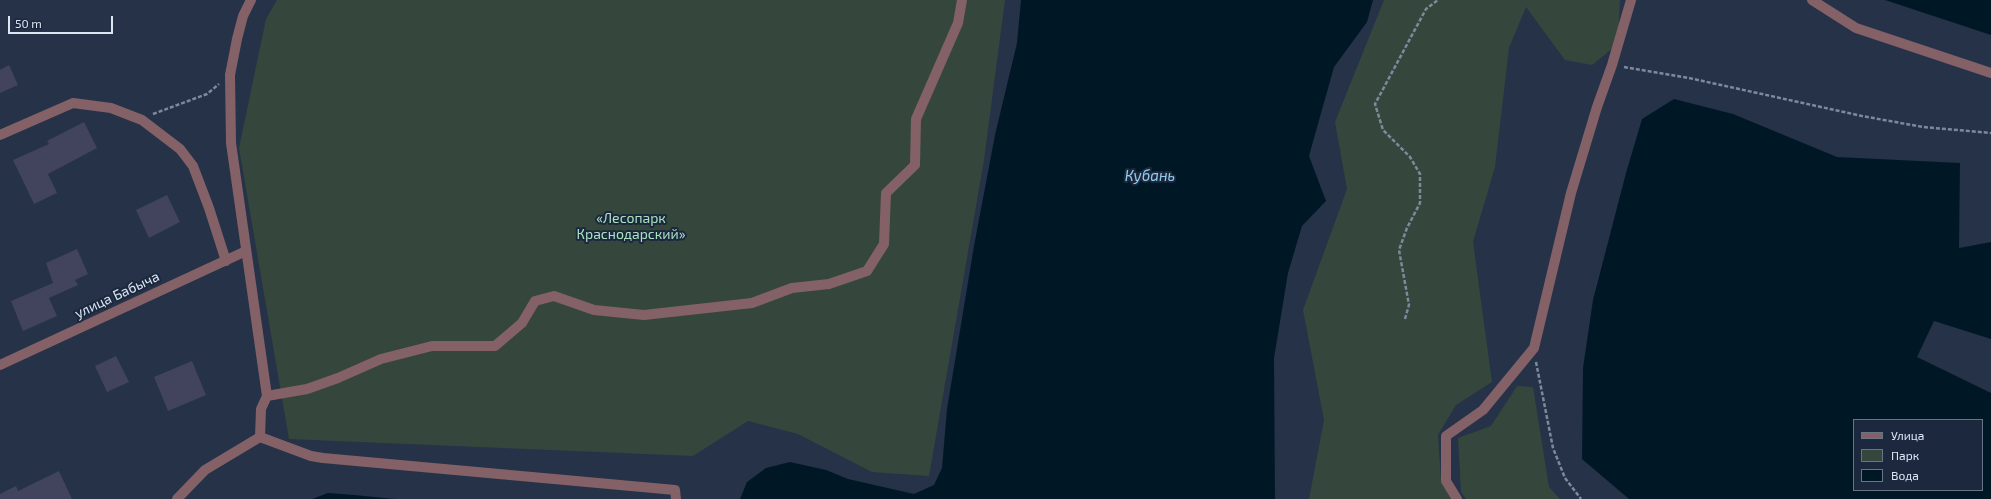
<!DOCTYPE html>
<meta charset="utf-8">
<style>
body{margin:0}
#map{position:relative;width:1991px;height:499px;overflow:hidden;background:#253248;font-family:"Exo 2",sans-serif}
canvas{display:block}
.legend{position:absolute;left:1853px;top:419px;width:130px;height:72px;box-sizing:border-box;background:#1b283d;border:1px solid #697487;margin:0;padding:5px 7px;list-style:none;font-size:12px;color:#dde6f5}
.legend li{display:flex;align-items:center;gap:8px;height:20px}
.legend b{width:20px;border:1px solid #697487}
.scale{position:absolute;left:8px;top:16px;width:105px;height:18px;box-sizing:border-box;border:2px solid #dde6f5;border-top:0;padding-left:5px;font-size:12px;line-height:14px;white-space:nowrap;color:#dde6f5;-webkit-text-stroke:3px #1b283d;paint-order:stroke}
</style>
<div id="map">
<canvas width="1991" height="499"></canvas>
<ul class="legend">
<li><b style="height:5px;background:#846167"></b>Улица</li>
<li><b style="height:11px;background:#35473c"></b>Парк</li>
<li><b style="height:11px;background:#001826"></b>Вода</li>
</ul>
<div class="scale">50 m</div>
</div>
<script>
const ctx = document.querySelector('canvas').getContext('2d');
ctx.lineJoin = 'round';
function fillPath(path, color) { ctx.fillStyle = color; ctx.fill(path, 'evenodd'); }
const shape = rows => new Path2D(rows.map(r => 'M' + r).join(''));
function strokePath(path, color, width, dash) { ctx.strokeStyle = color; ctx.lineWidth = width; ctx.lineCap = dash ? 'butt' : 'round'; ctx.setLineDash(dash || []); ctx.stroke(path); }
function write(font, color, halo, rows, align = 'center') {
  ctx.font = font + ' "Exo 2",sans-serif'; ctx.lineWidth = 4; ctx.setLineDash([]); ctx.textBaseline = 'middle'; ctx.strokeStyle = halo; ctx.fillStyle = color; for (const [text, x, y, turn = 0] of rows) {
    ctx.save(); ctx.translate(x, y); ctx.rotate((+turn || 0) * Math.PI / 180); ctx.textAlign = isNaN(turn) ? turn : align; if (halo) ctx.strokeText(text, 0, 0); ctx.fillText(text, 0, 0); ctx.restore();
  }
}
fillPath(shape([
 [277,0,1005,0,984,160,929,476,872,472,798,434,748,421,693,456,289,439,239,148,266,19],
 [1384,0,1620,0,1618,44,1592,65,1565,60,1526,7,1509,48,1495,167,1473,242,1492,382,1456,405,1438,435,1441,481,1451,499,1309,499,1324,420,1303,310,1347,189,1335,122],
 [1517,386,1533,387,1549,487,1560,499,1466,499,1461,492,1458,438,1491,426]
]), '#35473c');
fillPath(shape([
 [1021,0,1373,0,1367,22,1334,67,1309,156,1326,201,1302,226,1288,273,1274,358,1275,499,740,499,747,482,766,468,790,462,826,470,848,479,914,494,934,485,942,468,947,409,974,246,995,135,1017,43],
 [1885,0,1991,0,1991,35],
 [1674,99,1733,114,1837,157,1960,163,1959,248,1991,242,1991,339,1934,321,1917,357,1991,393,1991,499,1629,499,1582,459,1583,368,1593,300,1626,173,1642,119],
 [1854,420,1982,420,1982,490,1854,490],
 [328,493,354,495,395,499,312,499]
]), '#001826');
fillPath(shape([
 [9,65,18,85,0,93,0,70],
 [84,122,97,148,48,174,57,193,34,204,13,160,49,144,47,141],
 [167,195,180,222,149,238,136,210],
 [77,249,88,274,75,280,78,285,49,298,57,316,23,331,11,301,53,283,46,263],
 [116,356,129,382,107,392,95,366],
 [192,361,206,395,168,411,154,377],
 [59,471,72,499,0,499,0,494,16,486,18,491]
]), '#42435d');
strokePath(shape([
 [1624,67,1689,78,1862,116,1923,127,1991,133],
 [153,114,207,94,219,84],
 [1405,319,1409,305,1399,250,1407,228,1420,203,1420,174,1410,157,1383,130,1375,104,1426,9,1438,0],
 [1536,362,1553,448,1565,478,1581,499]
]), '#7e899b', 2.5, [4, 2]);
strokePath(shape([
 [251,0,243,16,237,39,230,75,231,143,267,396,261,409,260,437],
 [1812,0,1856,28,1991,73],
 [0,135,73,103,111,108,142,120,180,149,193,166,209,208,226,261],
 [0,365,246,251],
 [267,396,307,389,338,378,381,359,432,346,495,346,522,323,535,301,554,296,594,310,644,315,752,303,792,288,829,284,867,271,884,244,886,193,915,165,916,119,958,23,962,0],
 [177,499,205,470,260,437,311,456,323,458,675,490,676,499],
 [1457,499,1446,481,1446,436,1483,410,1534,348,1571,193,1597,107,1612,65,1631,0]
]), '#846167', 10);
write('14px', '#abe2c0', '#1b283d', [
 ["«Лесопарк",631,218],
 ["Краснодарский»",631,234]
]);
write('14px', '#dde6f5', '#1b283d', [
 ["улица Бабыча",117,295,-25]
]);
write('italic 15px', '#93cbec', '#1b283d', [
 ["Кубань",1150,176]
]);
</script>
